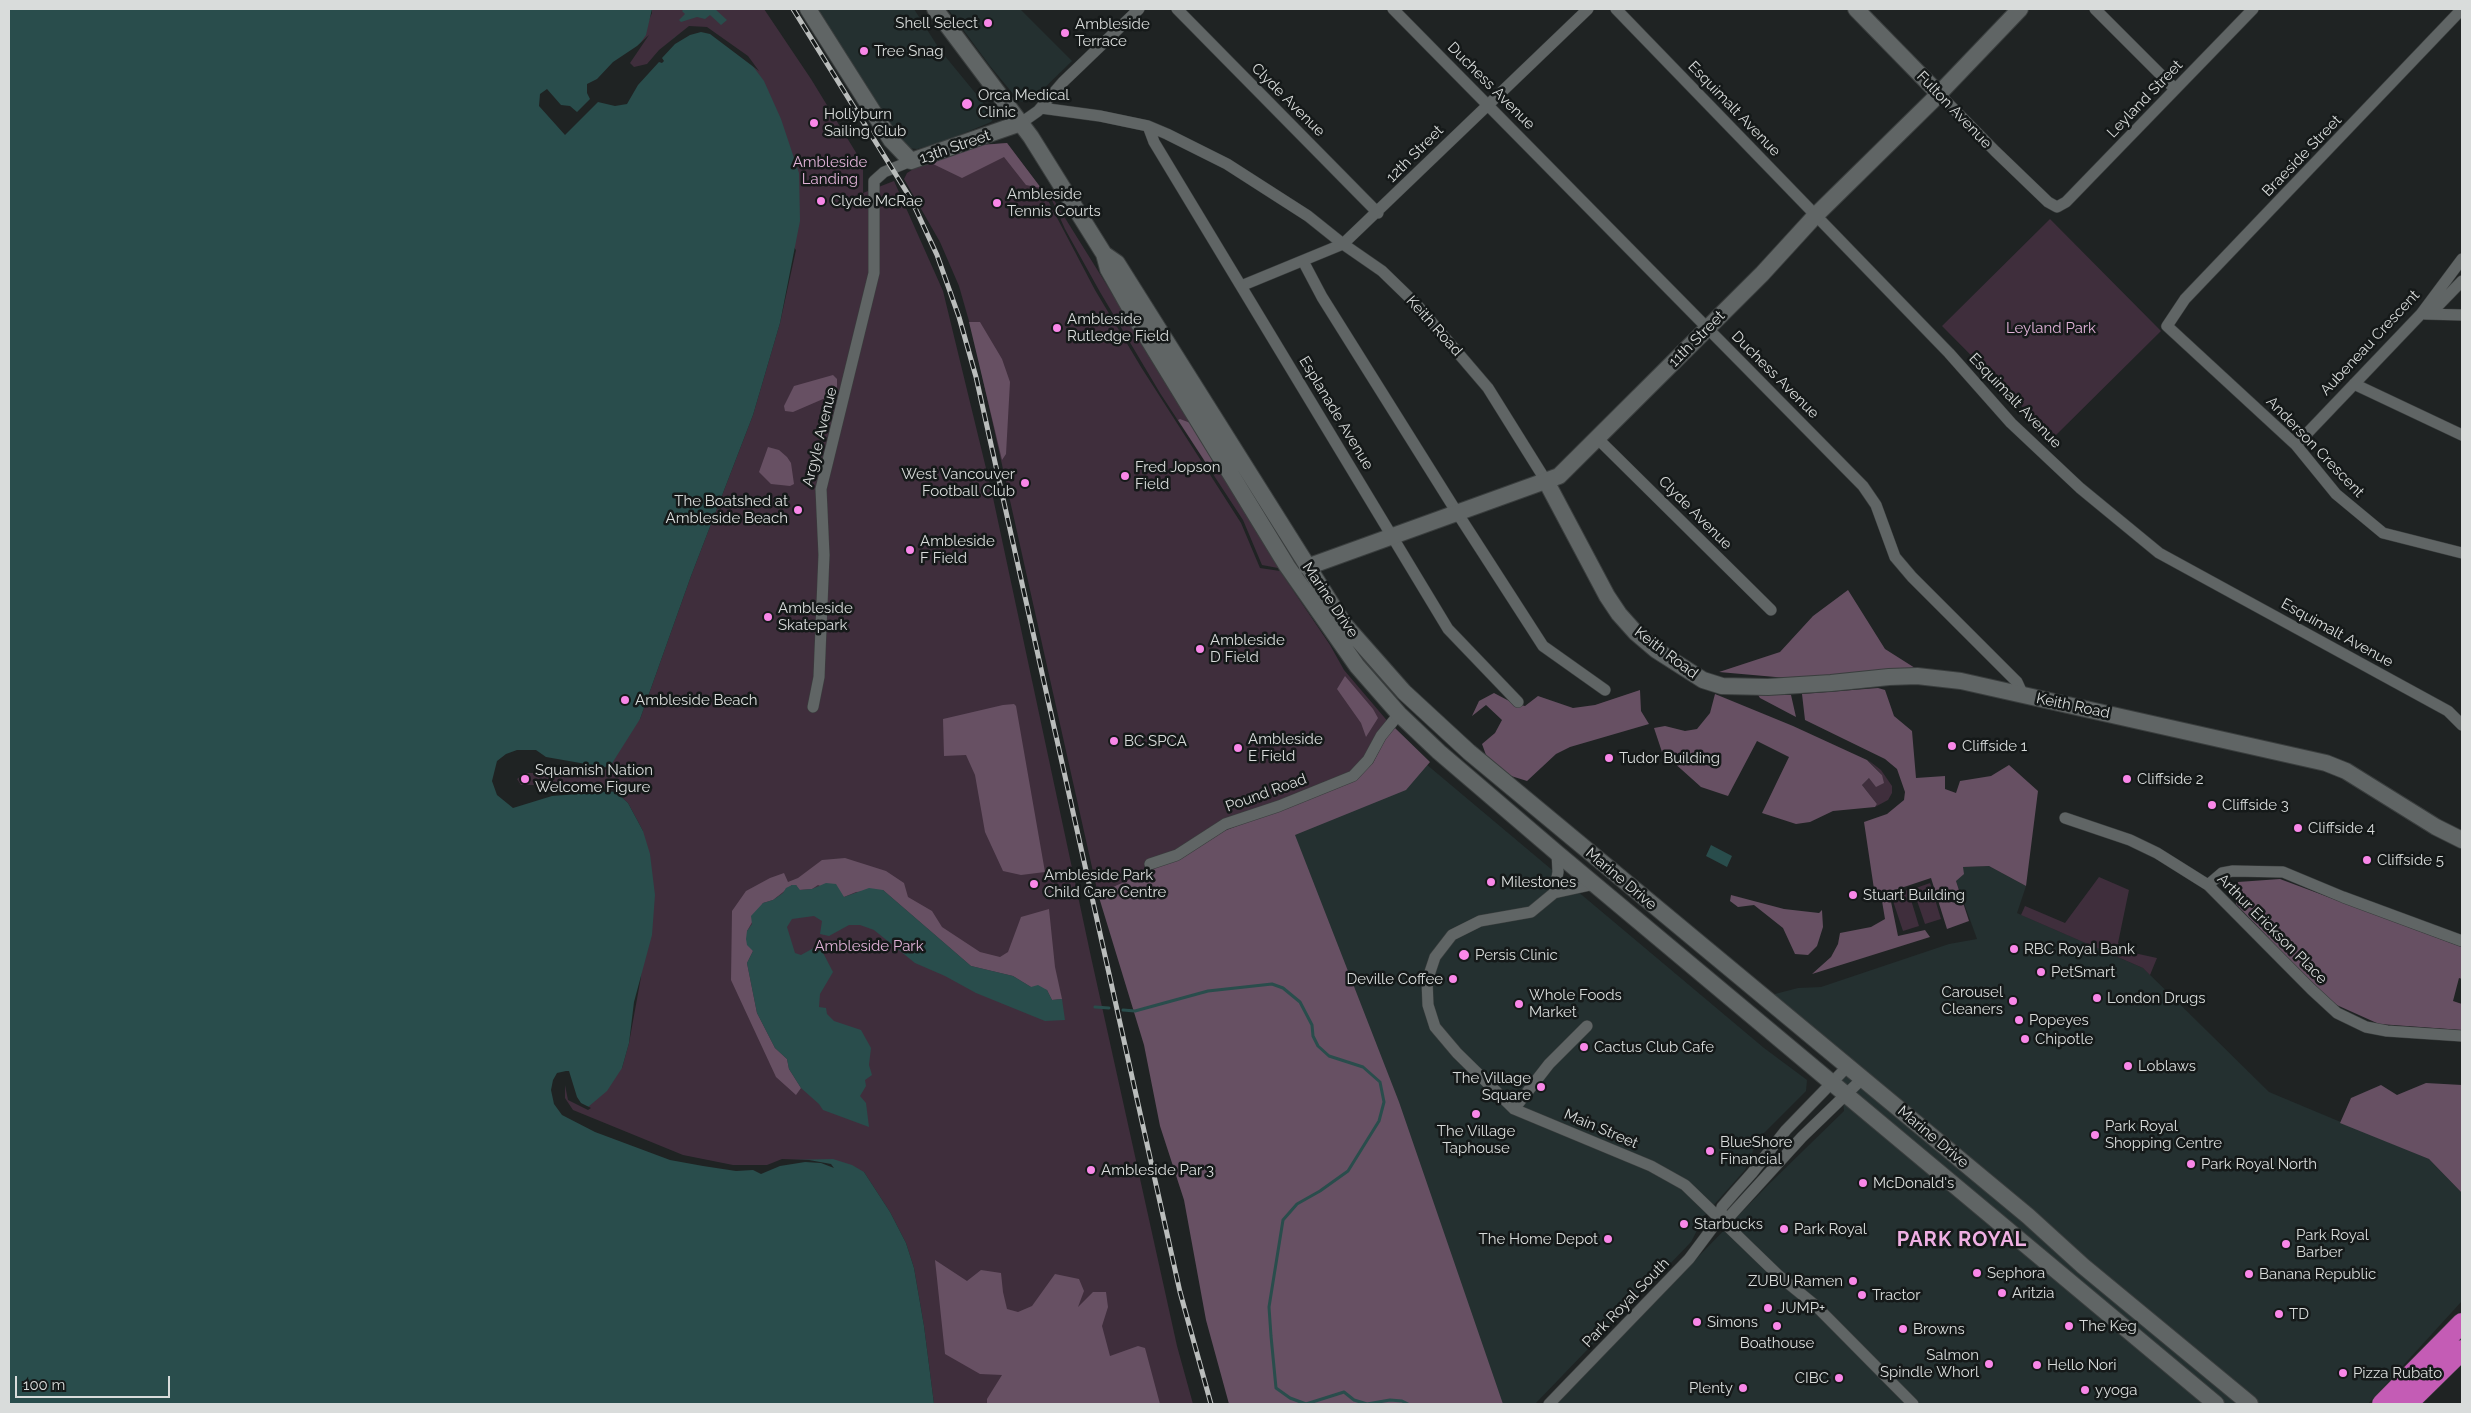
<!DOCTYPE html>
<style>
body{margin:0}
#map{position:relative;width:2471px;height:1413px;overflow:hidden;background:#1f2323;font-family:Raleway,sans-serif}
canvas{display:block}
.frame{position:absolute;inset:0;border:10px solid #d9dcdb;pointer-events:none}
.scale{position:absolute;left:15px;top:1376px;width:155px;height:22px;box-sizing:border-box;border:2px solid #d9dcdb;border-top:0;padding-left:6px;font-size:15px;line-height:18px;white-space:nowrap;color:#d9dcdb;-webkit-text-stroke:4px #151919;paint-order:stroke}
</style>
<div id="map">
<canvas width="2471" height="1413"></canvas>
<div class="frame"></div>
<div class="scale">100 m</div>
</div>
<script>
const ctx = document.querySelector('canvas').getContext('2d');
ctx.lineJoin = 'round';
function fillPath(path, color) { ctx.fillStyle = color; ctx.fill(path, 'evenodd'); }
const shape = rows => new Path2D(rows.map(r => 'M' + r).join(''));
function strokePath(path, color, width, dash) { ctx.strokeStyle = color; ctx.lineWidth = width; ctx.lineCap = dash ? 'butt' : 'round'; ctx.setLineDash(dash || []); ctx.stroke(path); }
function write(font, color, halo, rows, align = 'center') {
  ctx.font = font + ' Raleway,sans-serif'; ctx.lineWidth = 5; ctx.setLineDash([]); ctx.textBaseline = 'middle'; ctx.strokeStyle = halo; ctx.fillStyle = color; for (const [text, x, y, turn = 0] of rows) {
    ctx.save(); ctx.translate(x, y); ctx.rotate((+turn || 0) * Math.PI / 180); ctx.textAlign = isNaN(turn) ? turn : align; if (halo) ctx.strokeText(text, 0, 0); ctx.fillText(text, 0, 0); ctx.restore();
  }
}
fillPath(shape([
 [816,9,914,9,940,50,991,112,993,119,991,122,945,141,917,149,908,148,898,139],
 [948,9,1020,9,1072,61,1033,99,1027,102,1019,101,990,66],
 [1426,764,1764,1048,1807,1080,1806,1091,1758,1139,1745,1170,1705,1215,1691,1242,1535,1404,1500,1404,1285,825],
 [1989,866,2026,886,2017,913,2143,968,2269,1092,2429,1159,2462,1193,2462,1301,2368,1404,1555,1404,1768,1185,1844,1111,1838,1051,1775,996,1775,994,1798,988,1821,987,1949,944,1977,939,1956,881,1963,867]
]), '#243030');
fillPath(shape([
 [652,9,764,9,811,79,863,164,863,193,894,181,943,291,992,493,1091,957,1177,1346,1193,1404,934,1404,924,1326,914,1268,906,1243,890,1212,864,1172,732,1166,682,1157,577,1116,563,1099,563,1083,622,1068,629,1043,641,977,643,831,628,803,616,792,516,785,518,773,640,719,691,576,753,415,780,323,796,250,649,64,634,70,627,68,652,13],
 [1007,143,1043,191,1095,290,1141,367,1241,523,1260,568,1280,571,1330,645,1344,670,1424,764,1098,894,973,335,959,286,940,242,904,179,907,173,915,168,981,145],
 [1047,189,1281,565,1278,568,1262,565,1243,520,1160,393,1100,292,1065,229],
 [2050,219,2161,331,2053,438,1942,326],
 [1868,760,1881,770,1892,786,1892,793,1888,800,1875,807,1877,804,1862,785,1869,778,1882,775],
 [2099,877,2129,890,2118,943,2134,950,2134,953,2157,958,2150,975,2143,968,2021,915,2025,906,2065,923],
 [1930,883,1941,919,1925,924,1913,889],
 [1908,890,1919,926,1903,931,1891,895]
]), '#3f2e3c');
fillPath(shape([
 [1007,143,1041,188,1026,185,1004,157,962,178,931,163,981,145],
 [969,322,980,322,1002,359,1010,382,1006,454,1002,460],
 [833,375,837,379,837,393,793,412,785,411,784,406,794,386],
 [1180,419,1193,424,1208,448,1215,469,1213,470,1208,466,1178,420],
 [768,447,779,450,787,457,791,463,794,484,790,486,771,484,759,472],
 [1848,590,1885,649,1915,668,1798,679,1719,672,1780,652,1813,616],
 [1345,676,1373,709,1378,718,1366,737,1361,723,1337,689],
 [1878,688,1885,690,1894,716,1912,731,1916,778,1945,776,1945,789,1956,793,1960,781,1991,776,2009,765,2038,791,2026,886,1989,866,1963,867,1964,874,1956,881,1969,921,1947,929,1931,878,1889,892,1898,936,1925,930,1930,937,1812,974,1831,957,1838,944,1840,933,1871,927,1885,919,1882,901,1874,889,1864,822,1887,814,1904,800,1905,792,1897,769,1885,759,1805,720,1802,694],
 [1640,690,1641,711,1649,724,1570,747,1556,754,1527,781,1508,775,1486,755,1482,744,1495,733,1502,720,1486,705,1472,716,1479,701,1494,693,1513,703,1525,706,1538,696,1573,708,1595,705],
 [1715,694,1793,726,1867,760,1882,775,1884,783,1876,787,1869,778,1862,785,1877,804,1875,807,1833,811,1810,822,1796,824,1762,813,1789,757,1757,741,1728,796,1701,787,1662,752,1654,728,1665,726,1685,731,1697,729,1710,713],
 [1758,695,1791,695,1796,717,1760,698],
 [1014,704,1016,706,1045,872,1021,875,1003,871,985,832,975,775,966,755,944,756,943,719,1003,705],
 [1395,728,1430,762,1406,790,1295,835,1399,1102,1503,1404,1229,1404,1206,1320,1184,1200,1160,1126,1144,1045,1098,894,1187,853,1224,831,1356,780,1373,763,1390,730],
 [845,858,886,871,904,883,908,897,932,911,942,927,980,952,1000,957,1008,952,1021,917,1049,909,1055,967,1062,999,1052,1000,1047,990,1031,987,1013,976,971,966,883,890,856,892,844,897,818,885,812,889,799,890,796,885,792,885,773,900,763,903,747,931,753,951,747,963,757,1013,775,1048,787,1059,789,1069,801,1088,796,1095,776,1077,731,980,732,911,746,891,770,878,784,873,788,882,798,878,822,860],
 [2280,879,2462,947,2462,979,2459,978,2453,1001,2462,1004,2462,1030,2379,1024,2330,1002,2236,904,2238,882],
 [1731,895,1784,909,1819,913,1822,910,1823,927,1817,946,1808,955,1795,954,1783,928,1754,905,1738,907,1730,901],
 [2426,1083,2462,1085,2462,1193,2429,1159,2340,1123,2351,1098,2381,1085,2397,1095],
 [935,1260,967,1281,981,1270,1001,1273,1003,1292,1007,1309,1018,1312,1032,1306,1055,1274,1079,1279,1084,1291,1078,1307,1093,1292,1106,1292,1108,1307,1102,1326,1110,1356,1138,1346,1145,1348,1160,1404,987,1404,987,1399,1002,1375,980,1374,945,1354]
]), '#675063');
fillPath(shape([
 [9,9,652,9,646,35,627,63,627,68,634,70,649,64,675,37,703,27,746,57,764,81,781,119,799,173,800,221,780,323,753,415,691,576,640,719,611,765,592,771,518,773,516,785,573,785,616,792,628,803,643,831,650,854,655,895,652,935,634,1002,629,1043,622,1068,607,1091,588,1107,575,1103,564,1082,563,1099,571,1112,682,1157,732,1166,752,1165,763,1168,788,1160,833,1159,852,1165,864,1172,890,1212,906,1243,914,1268,924,1326,934,1404,9,1404],
 [684,9,715,9,727,20,721,25,710,15,705,19,697,17,681,22,679,20,685,14,682,11],
 [1711,845,1732,856,1727,867,1706,856],
 [826,883,836,884,844,897,869,888,883,890,971,966,1013,976,1031,987,1038,985,1047,990,1052,1000,1062,999,1065,1020,1045,1021,976,993,945,976,915,963,874,930,860,925,849,925,829,936,820,934,822,921,814,916,792,919,787,927,795,953,801,955,819,945,833,972,820,994,819,1007,826,1008,827,1014,834,1021,861,1030,871,1048,869,1065,872,1075,865,1080,866,1086,860,1096,866,1103,869,1127,823,1110,819,1104,801,1088,789,1069,787,1059,775,1048,757,1013,747,963,753,951,747,945,746,939,747,931,752,924,751,916,763,903,773,900,783,893,786,888,792,885,796,885,800,890,812,889]
]), '#294d4c');
fillPath(shape([
 [689,26,707,27,748,56,759,71,710,34,701,32,690,35,675,44,662,58,664,61,662,63,659,62,638,85,627,104,615,106,598,102,565,135,539,106,540,94,547,89,561,105,570,106,577,112,590,99,587,93,587,84,597,79,613,62,637,46,649,35,630,63,634,67,647,64,659,50],
 [517,750,536,750,546,757,609,768,594,773,525,773,517,779,521,785,585,785,618,791,552,796,513,808,497,795,492,781,497,761,506,754],
 [566,1071,569,1071,577,1097,581,1103,591,1108,588,1110,568,1100,565,1085,565,1098,573,1110,683,1155,733,1165,767,1165,782,1159,809,1160,831,1164,834,1168,821,1163,805,1162,780,1166,761,1174,753,1170,736,1171,703,1166,670,1160,595,1132,562,1115,554,1104,551,1090,553,1080,557,1073]
]), '#1f2323');
strokePath(shape([
 [1095,1007,1109,1008],
 [1123,1010,1135,1011,1208,991,1272,984,1283,988,1300,1002,1312,1025,1313,1036,1318,1046,1329,1056,1363,1067,1380,1082,1384,1102,1379,1121,1348,1171,1320,1191,1297,1204,1283,1220,1269,1307,1271,1336,1276,1388,1290,1398,1306,1404,1344,1392,1354,1400,1367,1404,1390,1400,1402,1401,1408,1404]
]), '#294d4c', 3);
const street = shape([
 [1177,9,1378,213],
 [1393,9,1863,486,1876,505,1895,557,1912,577,2017,682,2023,695],
 [1616,9,1949,353,2011,423,2080,488,2159,553,2448,711,2462,725],
 [2095,9,2175,89],
 [2462,9,2185,299,2167,326,2296,445,2336,494,2383,533,2462,553],
 [1939,94,1995,151,2048,202,2057,207,2066,202,2253,9],
 [1041,108,1100,116,1148,126,1167,134,1227,164,1308,216,1343,244,1382,271,1417,305,1488,388,1546,481],
 [1021,123,1038,111,1063,82,1139,9],
 [1148,126,1154,142,1448,629,1518,702],
 [1303,261,1322,297,1456,511,1543,646,1605,690],
 [1241,286,1343,244,1588,9],
 [2425,314,2462,315],
 [2430,314,2462,281],
 [2354,384,2462,435],
 [1598,439,1771,610],
 [2296,445,2421,314,2462,259],
 [813,707,819,677,824,555,821,489,874,273,874,181,884,172,911,161],
 [2065,818,2130,840,2157,853,2208,885,2311,989,2337,1013,2366,1027,2387,1031,2462,1036],
 [1150,864,1177,855,1225,824,1279,806,1353,776,1368,760,1381,736,1399,714],
 [1595,884,1554,893,1531,912,1480,921,1452,935,1435,957,1427,981,1428,1005,1435,1027,1457,1053,1514,1109,1651,1166,1685,1185,1778,1275,1816,1306,1913,1404],
 [2208,885,2222,873,2233,871,2283,872,2343,897,2462,941],
 [1554,893,1558,872,1557,853],
 [1514,1109,1549,1064,1587,1026],
 [1719,1219,1730,1216,1802,1137,1862,1079],
 [1549,1404,1689,1259,1719,1219,1722,1207,1735,1192,1752,1173,1786,1130,1847,1067]
]);
const secondary = shape([
 [808,9,891,140,911,161,1021,123],
 [935,9,1031,137,1104,254,1108,269,1139,324,1287,566,1357,666,1399,714,1439,752,1557,853,2216,1404],
 [1856,9,1939,94],
 [1104,254,1117,263,1344,624,1404,692,1469,752,2028,1216,2083,1266,2250,1404],
 [1546,481,1607,596,1619,614,1636,633,1656,650,1703,680,1722,686,1768,687,1831,683,1889,677,1917,676,1961,681,2326,763,2346,771,2436,827,2462,840],
 [1307,567,1559,476,1762,274,1816,215,1932,101,2020,9]
]);
const highway = shape([
 [2382,1404,2462,1323],
 [2407,1404,2462,1350]
]);
strokePath(street, '#3a3e3e', 12);
strokePath(secondary, '#3a3e3e', 18);
strokePath(highway, '#3a3e3e', 21);
strokePath(street, '#606565', 11);
strokePath(secondary, '#606565', 16);
strokePath(highway, '#c45cb5', 20);
const rail = shape([
 [793,9,911,199,937,255,959,317,976,377,1180,1292,1211,1404]
]);
strokePath(rail, '#babdbc', 5);
strokePath(rail, '#151919', 3, [9]);
for (const [x, y, r, color] of [
 [988,23,5,"#f987e8"],
 [1065,33,5,"#f987e8"],
 [864,51,5,"#f987e8"],
 [967,104,6,"#f987e8"],
 [814,123,5,"#f987e8"],
 [821,201,5,"#f987e8"],
 [997,203,5,"#f987e8"],
 [1057,328,5,"#f987e8"],
 [1125,476,5,"#f987e8"],
 [1025,483,5,"#f987e8"],
 [798,510,5,"#f987e8"],
 [910,550,5,"#f987e8"],
 [768,617,5,"#f987e8"],
 [1200,649,5,"#f987e8"],
 [625,700,5,"#f987e8"],
 [1114,741,5,"#f987e8"],
 [1952,746,5,"#f987e8"],
 [1238,748,5,"#f987e8"],
 [1609,758,5,"#f987e8"],
 [525,779,5,"#f987e8"],
 [2127,779,5,"#f987e8"],
 [2212,805,5,"#f987e8"],
 [2298,828,5,"#f987e8"],
 [2367,860,5,"#f987e8"],
 [1491,882,5,"#f987e8"],
 [1034,884,5,"#f987e8"],
 [1853,895,5,"#f987e8"],
 [2014,949,5,"#f987e8"],
 [1464,955,6,"#f987e8"],
 [2041,972,5,"#f987e8"],
 [1453,979,5,"#f987e8"],
 [2097,998,5,"#f987e8"],
 [2013,1001,5,"#f987e8"],
 [1519,1004,5,"#f987e8"],
 [2019,1020,5,"#f987e8"],
 [2025,1039,5,"#f987e8"],
 [1584,1047,5,"#f987e8"],
 [2128,1066,5,"#f987e8"],
 [1541,1087,5,"#f987e8"],
 [1476,1114,5,"#f987e8"],
 [2095,1135,5,"#f987e8"],
 [1710,1151,5,"#f987e8"],
 [2191,1164,5,"#f987e8"],
 [1091,1170,5,"#f987e8"],
 [1863,1183,5,"#f987e8"],
 [1684,1224,5,"#f987e8"],
 [1784,1229,5,"#f987e8"],
 [1608,1239,5,"#f987e8"],
 [2286,1244,5,"#f987e8"],
 [1977,1273,5,"#f987e8"],
 [2249,1274,5,"#f987e8"],
 [1853,1281,5,"#f987e8"],
 [2002,1293,5,"#f987e8"],
 [1862,1295,5,"#f987e8"],
 [1768,1308,5,"#f987e8"],
 [2279,1314,5,"#f987e8"],
 [1697,1322,5,"#f987e8"],
 [1777,1326,5,"#f987e8"],
 [2069,1326,5,"#f987e8"],
 [1903,1329,5,"#f987e8"],
 [1989,1364,5,"#f987e8"],
 [2037,1365,5,"#f987e8"],
 [2343,1373,5,"#f987e8"],
 [1839,1378,5,"#f987e8"],
 [1743,1388,5,"#f987e8"],
 [2085,1390,5,"#f987e8"]
]) { const dot = new Path2D(); dot.arc(x, y, r, 0, 2 * Math.PI); ctx.fillStyle = color; ctx.fill(dot); strokePath(dot, '#151919', 2); }
write('15px', '#d9dcdb', '#151919', [
 ["Shell Select",978,23,"right"],
 ["Ambleside",1075,24],
 ["Terrace",1075,41],
 ["Tree Snag",874,51],
 ["Orca Medical",978,95],
 ["Clinic",978,112],
 ["Hollyburn",824,114],
 ["Sailing Club",824,131],
 ["Ambleside",1007,194],
 ["Tennis Courts",1007,211],
 ["Clyde McRae",831,201],
 ["Ambleside",1067,319],
 ["Rutledge Field",1067,336],
 ["Fred Jopson",1135,467],
 ["Field",1135,484],
 ["West Vancouver",1015,474,"right"],
 ["Football Club",1015,491,"right"],
 ["The Boatshed at",788,501,"right"],
 ["Ambleside Beach",788,518,"right"],
 ["Ambleside",920,541],
 ["F Field",920,558],
 ["Ambleside",778,608],
 ["Skatepark",778,625],
 ["Ambleside",1210,640],
 ["D Field",1210,657],
 ["Ambleside Beach",635,700],
 ["Ambleside",1248,739],
 ["E Field",1248,756],
 ["BC SPCA",1124,741],
 ["Cliffside 1",1962,746],
 ["Tudor Building",1619,758],
 ["Squamish Nation",535,770],
 ["Welcome Figure",535,787],
 ["Cliffside 2",2137,779],
 ["Cliffside 3",2222,805],
 ["Cliffside 4",2308,828],
 ["Cliffside 5",2377,860],
 ["Ambleside Park",1044,875],
 ["Child Care Centre",1044,892],
 ["Milestones",1501,882],
 ["Stuart Building",1863,895],
 ["RBC Royal Bank",2024,949],
 ["Persis Clinic",1475,955],
 ["PetSmart",2051,972],
 ["Deville Coffee",1443,979,"right"],
 ["Carousel",2003,992,"right"],
 ["Cleaners",2003,1009,"right"],
 ["Whole Foods",1529,995],
 ["Market",1529,1012],
 ["London Drugs",2107,998],
 ["Popeyes",2029,1020],
 ["Chipotle",2035,1039],
 ["Cactus Club Cafe",1594,1047],
 ["Loblaws",2138,1066],
 ["The Village",1531,1078,"right"],
 ["Square",1531,1095,"right"],
 ["Park Royal",2105,1126],
 ["Shopping Centre",2105,1143],
 ["The Village",1476,1131,"center"],
 ["Taphouse",1476,1148,"center"],
 ["BlueShore",1720,1142],
 ["Financial",1720,1159],
 ["Park Royal North",2201,1164],
 ["Ambleside Par 3",1101,1170],
 ["McDonald's",1873,1183],
 ["Starbucks",1694,1224],
 ["Park Royal",1794,1229],
 ["Park Royal",2296,1235],
 ["Barber",2296,1252],
 ["The Home Depot",1598,1239,"right"],
 ["Sephora",1987,1273],
 ["Banana Republic",2259,1274],
 ["ZUBU Ramen",1843,1281,"right"],
 ["Aritzia",2012,1293],
 ["Tractor",1872,1295],
 ["JUMP+",1778,1308],
 ["TD",2289,1314],
 ["Simons",1707,1322],
 ["The Keg",2079,1326],
 ["Browns",1913,1329],
 ["Boathouse",1777,1343,"center"],
 ["Salmon",1979,1355,"right"],
 ["Spindle Whorl",1979,1372,"right"],
 ["Hello Nori",2047,1365],
 ["Pizza Rubato",2353,1373],
 ["CIBC",1829,1378,"right"],
 ["Plenty",1733,1388,"right"],
 ["yyoga",2095,1390]
], 'left');
write('15px', '#d9dcdb', '#151919', [
 ["Duchess Avenue",1491,86,45],
 ["Leyland Street",2145,99,-46],
 ["Clyde Avenue",1288,100,45],
 ["Esquimalt Avenue",1734,109,46],
 ["Fulton Avenue",1954,110,46],
 ["13th Street",955,147,-19],
 ["12th Street",1415,154,-45],
 ["Braeside Street",2302,156,-46],
 ["Keith Road",1434,326,48],
 ["11th Street",1697,339,-45],
 ["Aubeneau Crescent",2370,343,-47],
 ["Duchess Avenue",1775,375,45],
 ["Esquimalt Avenue",2015,401,46],
 ["Esplanade Avenue",1336,413,59],
 ["Argyle Avenue",820,437,-76],
 ["Anderson Crescent",2315,447,46],
 ["Clyde Avenue",1695,513,45],
 ["Marine Drive",1330,600,56],
 ["Esquimalt Avenue",2337,633,29],
 ["Keith Road",1666,653,37],
 ["Keith Road",2073,706,12],
 ["Pound Road",1266,793,-20],
 ["Marine Drive",1621,879,40],
 ["Arthur Erickson Place",2272,929,45],
 ["Main Street",1601,1129,23],
 ["Marine Drive",1933,1137,40],
 ["Park Royal South",1626,1303,-46]
]);
write('15px', '#e0b2d7', '#151919', [
 ["Ambleside",830,162],
 ["Landing",830,179],
 ["Leyland Park",2051,328],
 ["Ambleside Park",869,946]
]);
ctx.letterSpacing = '1px';
write('bold 20px', '#efafe3', '#151919', [
 ["PARK ROYAL",1962,1240]
]);
ctx.letterSpacing = '0px';
</script>
